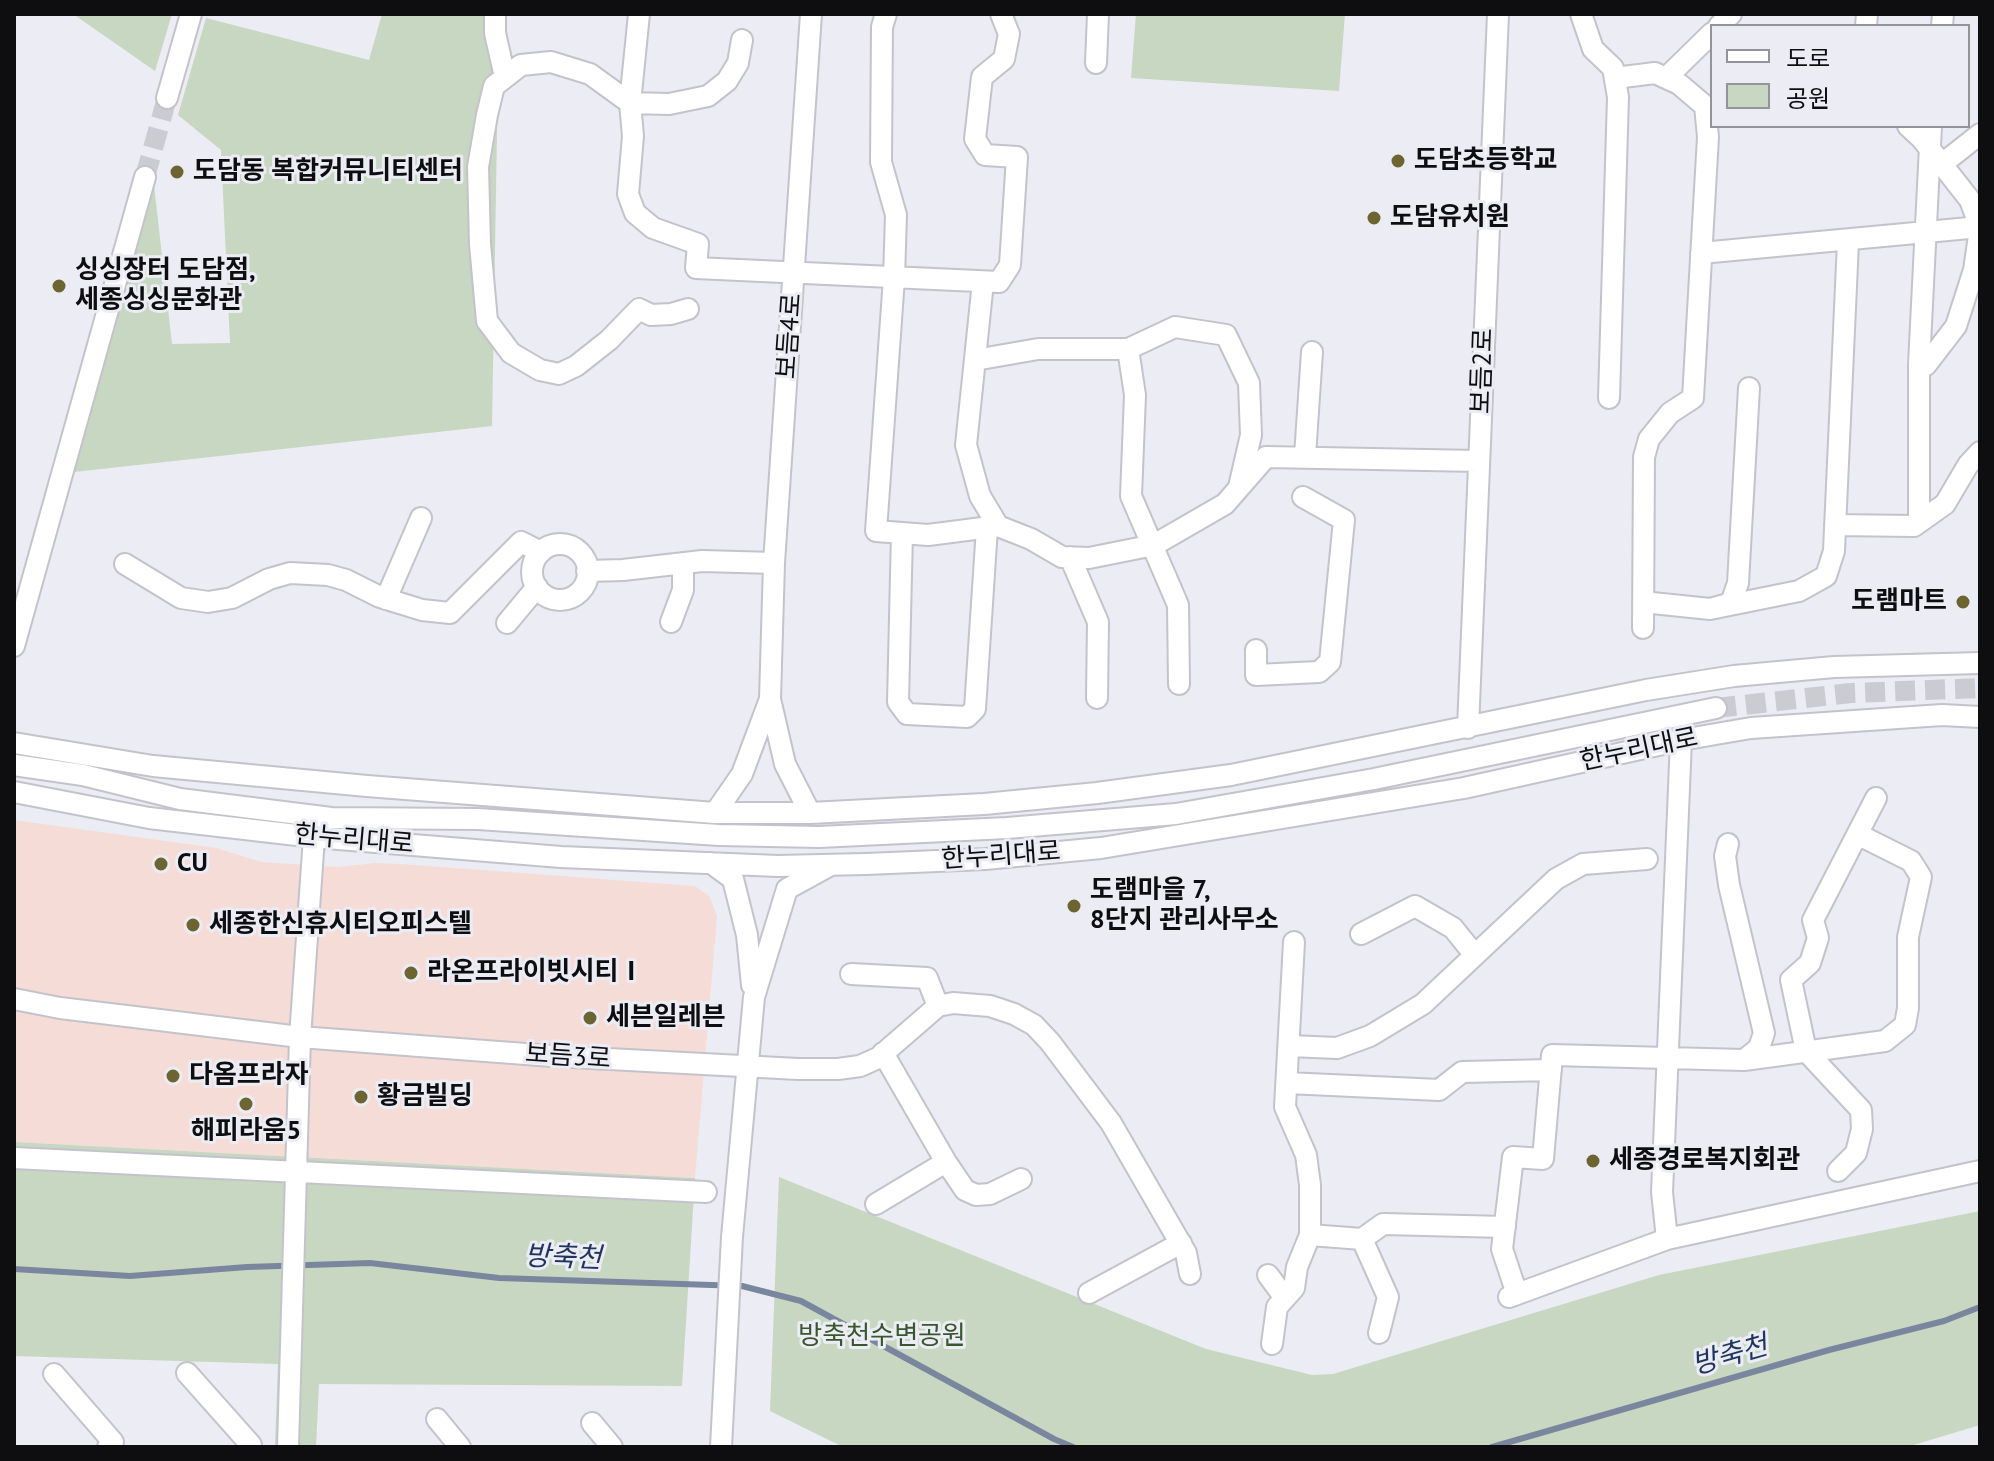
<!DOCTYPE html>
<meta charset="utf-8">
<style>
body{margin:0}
#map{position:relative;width:1994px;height:1461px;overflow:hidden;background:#ececf4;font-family:"PT Sans","Noto Sans KR",sans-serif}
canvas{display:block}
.frame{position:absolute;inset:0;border:16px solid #0e0e10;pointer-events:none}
.legend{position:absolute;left:1710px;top:24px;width:260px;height:104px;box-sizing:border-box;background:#ececf4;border:2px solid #939399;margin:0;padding:10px 14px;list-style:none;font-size:24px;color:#0e0e10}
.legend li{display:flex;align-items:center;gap:16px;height:40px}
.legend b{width:40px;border:2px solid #939399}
</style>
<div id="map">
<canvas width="1994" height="1461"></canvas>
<div class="frame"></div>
<ul class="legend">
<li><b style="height:10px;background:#fff"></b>도로</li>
<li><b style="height:22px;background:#c7d7c2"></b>공원</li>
</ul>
</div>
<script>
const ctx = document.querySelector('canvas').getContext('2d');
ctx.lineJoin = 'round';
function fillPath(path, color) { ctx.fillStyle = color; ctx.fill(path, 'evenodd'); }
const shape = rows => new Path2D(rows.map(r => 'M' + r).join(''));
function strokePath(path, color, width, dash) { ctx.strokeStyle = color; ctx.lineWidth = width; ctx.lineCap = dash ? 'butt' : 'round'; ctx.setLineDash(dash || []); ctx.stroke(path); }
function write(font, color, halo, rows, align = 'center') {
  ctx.font = font + ' "PT Sans","Noto Sans KR",sans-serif'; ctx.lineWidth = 6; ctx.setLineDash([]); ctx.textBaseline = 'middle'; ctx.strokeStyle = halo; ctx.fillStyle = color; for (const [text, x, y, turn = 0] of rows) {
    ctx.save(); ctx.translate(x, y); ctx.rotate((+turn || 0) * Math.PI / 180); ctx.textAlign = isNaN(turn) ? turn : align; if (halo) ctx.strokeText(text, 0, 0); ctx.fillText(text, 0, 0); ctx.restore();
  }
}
fillPath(shape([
 [14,820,216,848,261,862,337,867,376,863,401,864,695,886,709,896,717,916,695,1178,14,1142]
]), '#f6dcd7');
fillPath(shape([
 [73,14,172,14,155,71],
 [382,14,499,14,492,426,74,472,154,185,172,344,230,343,221,150,178,115,206,18,369,60],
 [1136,14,1345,14,1339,91,1131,78],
 [14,1142,695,1178,682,1386,319,1384,316,1447,275,1447,278,1364,14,1356],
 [779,1177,1206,1349,1312,1375,1333,1374,1659,1275,1980,1211,1980,1425,1907,1447,843,1447,770,1411]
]), '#c7d7c2');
strokePath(shape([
 [14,1269,130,1276,247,1267,370,1263,499,1278,742,1286,801,1301,1054,1439,1073,1447],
 [1492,1447,1829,1350,1944,1321,1980,1307]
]), '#7a869d', 6);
strokePath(shape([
 [145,177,167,98],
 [1716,708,1851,693,1980,688]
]), '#cbcbd2', 20, [20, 10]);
const minor = shape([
 [495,14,495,33,505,77],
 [639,14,630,103,633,136,628,194,635,213,653,228,698,244,696,268,999,282,1010,265,1017,157,985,155,975,139,982,77,1004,59,1009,34,1001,14],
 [886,14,882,27,881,162,896,215,894,278,876,531,928,535,998,526,1031,539,1062,557,1089,558,1154,545,1225,504,1266,457,1479,461],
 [1581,14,1593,49,1613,68,1618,97,1609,398],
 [1719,26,1731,14],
 [1866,26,1867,14],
 [1942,26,1943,14],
 [1096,63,1098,14],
 [1615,78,1655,73,1679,84,1705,106,1708,137,1693,398,1670,413,1649,439,1644,457,1643,628],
 [1666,78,1712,33],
 [167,98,191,14],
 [1908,126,1922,139,1970,200,1980,227],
 [1942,164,1980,134],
 [1701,253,1980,227],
 [983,282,966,445,980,496,998,526],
 [688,309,671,314,651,315,639,309,609,340,576,366,559,374,540,370,511,353,487,321,480,244,478,167,487,115,494,86,521,65,551,62,590,74,630,103,669,104,708,96,727,81,738,63,742,40],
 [1128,349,1135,395,1131,496,1178,605,1179,684],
 [975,360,1038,349,1128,349,1175,327,1226,335,1249,383,1251,435,1239,487],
 [1919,364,1926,365,1956,326,1974,270,1980,229],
 [1305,456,1312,352],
 [1919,522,1919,364,1931,126],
 [1835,525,1914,526,1945,504,1968,465,1980,452],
 [902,533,898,702,907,714,967,717,975,709,987,528],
 '532 572a28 28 0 1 1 56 0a28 28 0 1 1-56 0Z',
 [1070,557,1098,622,1097,698],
 [125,564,181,598,208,602,232,598,269,579,290,573,328,575,346,580,380,597,422,610,450,613,521,542,541,552],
 [587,571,623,570,702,561,774,563],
 [386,599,421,518],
 [1643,602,1710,609,1731,603,1738,583,1749,388],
 [1710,609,1799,591,1826,576,1834,551,1848,242],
 [671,622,683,590,683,563],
 [507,623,537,587],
 [14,646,145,177],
 [1256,650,1256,675,1319,672,1330,662,1344,520,1303,497],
 [1468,728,1498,14],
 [1681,740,1662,1192,1667,1239,1980,1171],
 [14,743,153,766,367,786,715,813,810,813,984,804,1097,793,1231,775,1646,690,1734,676,1834,667,1980,663],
 [14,765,83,775,180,799,331,818,478,819,719,835,819,837,1007,828,1176,814,1374,779,1716,708],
 [14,792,149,818,314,837,561,857,778,866,866,864,985,859,1101,848,1464,788,1681,740,1751,728,1942,715,1980,717],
 [715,813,742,774,770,699],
 [810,813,785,764,770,699,774,563,811,14],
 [711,863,733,879,747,935,752,985],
 [1361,934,1415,906,1453,928,1474,954],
 [851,974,927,978,938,1006],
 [14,999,60,1008,300,1037,552,1056,798,1069,838,1069,860,1066,878,1058,938,1006,953,1003,990,1006,1014,1014,1034,1025,1050,1042,1111,1123,1186,1253,1190,1274],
 [1289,1046,1337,1048,1370,1036,1423,1004,1556,879,1583,864,1647,859],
 [1744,1060,1885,1041,1905,1025,1908,1008,1908,937,1921,877,1911,861,1859,835],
 [1287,1083,1439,1090,1462,1072,1551,1070],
 [14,1158,706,1192],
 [946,1162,965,1190,976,1195,990,1194,1021,1179],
 [1838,1171,1856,1153,1862,1129,1861,1110,1806,1051,1791,980,1810,963,1818,938,1813,920,1876,798],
 [876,1204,946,1162,883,1053],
 [1310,1235,1362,1239,1383,1224,1505,1227],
 [1362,1239,1388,1297,1379,1333],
 [1268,1275,1285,1298],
 [1089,1293,1181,1243],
 [1517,1294,1502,1249,1513,1157,1543,1159,1552,1055,1744,1060,1759,1048,1764,1033,1729,885,1725,856,1728,844],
 [1509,1297,1667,1239],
 [1272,1344,1277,1307,1294,1288,1297,1267,1310,1235,1310,1185,1306,1155,1285,1107,1294,942],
 [187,1373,251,1445,248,1447],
 [54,1374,113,1442,108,1447],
 [437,1419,460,1447],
 [592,1423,612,1447],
 [288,1447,300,1037,314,837],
 [721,1447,732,1237,754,997,787,889,829,866]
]);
strokePath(minor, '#c4c3cb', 24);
strokePath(minor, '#fff', 20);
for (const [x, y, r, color] of [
 [1398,161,8,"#6c6532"],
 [177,172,8,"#6c6532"],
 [1374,218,8,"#6c6532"],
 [59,286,8,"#6c6532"],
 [1963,602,8,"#6c6532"],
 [161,864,8,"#6c6532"],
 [1074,906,8,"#6c6532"],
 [193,925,8,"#6c6532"],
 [411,973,8,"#6c6532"],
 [590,1018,8,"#6c6532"],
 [173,1076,8,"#6c6532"],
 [361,1097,8,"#6c6532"],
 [246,1104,8,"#6c6532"],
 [1593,1161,8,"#6c6532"]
]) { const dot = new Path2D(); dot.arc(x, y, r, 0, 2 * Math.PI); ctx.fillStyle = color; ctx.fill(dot); strokePath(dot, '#ececf4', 3); }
write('bold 26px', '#0e0e10', '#ececf4', [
 ["도담초등학교",1414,161],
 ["도담동 복합커뮤니티센터",193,172],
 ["도담유치원",1390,218],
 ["싱싱장터 도담점,",75,271],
 ["세종싱싱문화관",75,301],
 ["도램마트",1947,602,"right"],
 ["CU",177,864],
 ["도램마을 7,",1090,891],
 ["8단지 관리사무소",1090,921],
 ["세종한신휴시티오피스텔",209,925],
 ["라온프라이빗시티Ⅰ",427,973],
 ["세븐일레븐",606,1018],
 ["다옴프라자",189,1076],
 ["황금빌딩",377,1097],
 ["해피라움5",246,1132,"center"],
 ["세종경로복지회관",1609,1161]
], 'left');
write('26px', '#0e0e10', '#ececf4', [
 ["보듬4로",790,336,-86],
 ["보듬2로",1483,371,-88],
 ["한누리대로",1639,750,-12],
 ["한누리대로",354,840,5],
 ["한누리대로",1001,856,-4],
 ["보듬3로",568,1057,4]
]);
write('26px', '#37572c', '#ececf4', [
 ["방축천수변공원",882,1337]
]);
write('italic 28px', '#1f355e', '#ececf4', [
 ["방축천",563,1258,2],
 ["방축천",1730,1356,-16]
]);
</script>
